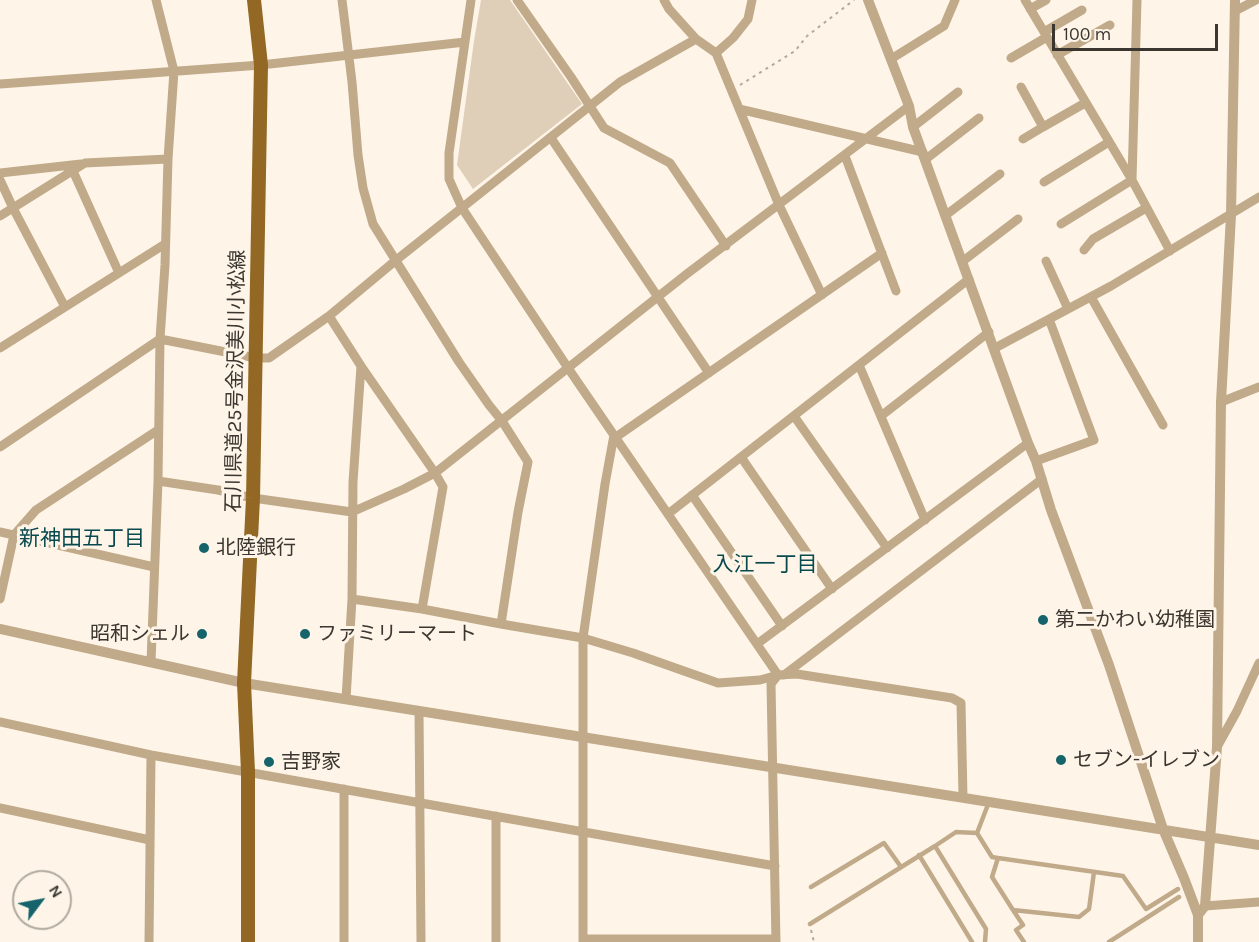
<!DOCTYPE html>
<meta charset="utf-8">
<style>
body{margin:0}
#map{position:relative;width:1259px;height:942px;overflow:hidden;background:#fef5e8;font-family:Karla,sans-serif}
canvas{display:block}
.north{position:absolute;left:12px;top:870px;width:60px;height:60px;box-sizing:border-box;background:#fef5e8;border:2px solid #b0a99e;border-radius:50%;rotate:58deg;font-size:16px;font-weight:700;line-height:24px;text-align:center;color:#3b3630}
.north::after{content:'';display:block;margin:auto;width:21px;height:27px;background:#16646b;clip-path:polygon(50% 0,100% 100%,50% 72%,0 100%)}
.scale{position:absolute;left:1052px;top:24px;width:166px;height:27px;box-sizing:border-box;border:3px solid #3b3630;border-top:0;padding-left:8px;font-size:18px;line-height:21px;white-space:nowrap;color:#3b3630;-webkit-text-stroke:4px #fef5e8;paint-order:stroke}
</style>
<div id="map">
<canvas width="1259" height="942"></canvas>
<div class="north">N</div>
<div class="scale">100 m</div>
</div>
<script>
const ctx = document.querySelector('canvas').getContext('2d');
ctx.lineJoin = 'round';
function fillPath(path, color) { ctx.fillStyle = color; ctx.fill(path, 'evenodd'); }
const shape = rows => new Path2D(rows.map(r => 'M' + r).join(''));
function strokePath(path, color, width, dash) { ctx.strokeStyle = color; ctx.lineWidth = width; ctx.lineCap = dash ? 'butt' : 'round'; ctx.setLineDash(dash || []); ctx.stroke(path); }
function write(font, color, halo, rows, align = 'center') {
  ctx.font = font + ' Karla,"Noto Sans JP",sans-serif'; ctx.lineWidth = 6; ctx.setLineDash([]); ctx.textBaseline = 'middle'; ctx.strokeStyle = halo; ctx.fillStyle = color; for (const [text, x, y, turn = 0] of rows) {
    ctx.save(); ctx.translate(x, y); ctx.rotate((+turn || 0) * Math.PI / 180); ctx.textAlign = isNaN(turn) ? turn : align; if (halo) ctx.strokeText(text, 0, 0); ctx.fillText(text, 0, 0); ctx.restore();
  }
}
fillPath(shape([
 [481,0,510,0,582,104,473,189,457,165,474,41]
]), '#dfcfb9');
strokePath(shape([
 [740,85,795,51,807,36,854,0],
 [811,930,814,942]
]), '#b1aa9f', 2, [3, 4.5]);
strokePath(shape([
 [977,833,989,802],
 [919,855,972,942],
 [1094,872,1089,909,1079,917,1013,910,992,877,998,858,1123,876,1146,909,1178,889],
 [811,887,884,843,901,867],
 [1013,910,1023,925,1016,930,1024,942],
 [810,924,935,846],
 [985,942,986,929,935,846,956,832,977,833,992,857,998,858],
 [1109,942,1179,897]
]), '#c1aa89', 4.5);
strokePath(shape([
 [342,0,352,82,358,155,363,188,373,224,459,362,489,405,502,421,528,462,518,512,501,624],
 [471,0,449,153,449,179,462,208,568,368,778,675],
 [517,0,571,77,604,128,670,163,726,246],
 [664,0,669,9,696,39,716,53,779,205,822,295],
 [1025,0,1132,180,1170,251],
 [1030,9,1046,0],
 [1235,11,1256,0],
 [1044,32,1082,10],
 [716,53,733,38,748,19,752,0],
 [1057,55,1110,25],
 [1011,58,1047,37],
 [891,59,944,26,955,0],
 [0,84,261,65,465,42],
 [1021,87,1043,127,1085,103],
 [739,109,923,152],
 [913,127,958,92],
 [551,138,709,373],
 [1023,139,1043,127],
 [845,156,896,291],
 [926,159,979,118],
 [73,171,119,273],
 [0,173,81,164],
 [0,180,13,208,65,307],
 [1132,180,1137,0],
 [1044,182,1109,142],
 [946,215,1000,174],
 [0,216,85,163,168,159],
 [1061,224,1132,180],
 [1084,250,1093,239,1146,208],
 [963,261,1018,219],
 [1046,261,1068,309],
 [1091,297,1163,425],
 [329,316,361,366,353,482,352,599,346,699],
 [0,348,165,244],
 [995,348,1111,286,1259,197],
 [859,365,925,520],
 [361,366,435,473,443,487,422,609],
 [1221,402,1259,387],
 [794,416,887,548],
 [881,416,989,332],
 [616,437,882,253],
 [0,447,160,339,256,358,269,358,329,316,395,261,620,82,696,39],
 [741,457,832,589],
 [1036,461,1094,440,1049,319],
 [158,481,218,490,253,498,352,512,404,489,435,473,688,273,909,106],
 [692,495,782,626],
 [668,514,969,279],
 [0,532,154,567],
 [0,599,14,535,36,510,158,430],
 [352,599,422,609,501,624,583,638,633,653,718,683,760,680,778,675,797,674,952,698,961,703,963,797],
 [757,644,1028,443],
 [151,662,158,481,160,339,165,265,168,159,174,71,156,0],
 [784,675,1042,479],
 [419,711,421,942],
 [0,722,151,755,775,866],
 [1217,747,1237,711,1259,663],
 [0,808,150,840],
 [1205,906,1259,902],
 [583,939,776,939],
 [149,942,151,755],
 [344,942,344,789],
 [496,942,496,816],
 [583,942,583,638,605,484,614,435],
 [776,942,771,684,778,675]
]), '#c1aa89', 9);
strokePath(shape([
 [868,0,909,106,913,127,1028,443,1036,461,1051,510,1109,665,1163,829,1184,878,1198,915,1198,942],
 [0,629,244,683,1259,845],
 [1198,915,1205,906,1217,747,1221,402,1231,215,1235,0]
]), '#c1aa89', 10);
strokePath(shape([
 [248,942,248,772,244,683,253,498,261,65,254,0]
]), '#926824', 14);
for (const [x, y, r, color] of [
 [204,548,6,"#16646b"],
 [1043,620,6,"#16646b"],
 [202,634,6,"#16646b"],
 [305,634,6,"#16646b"],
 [1061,760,6,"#16646b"],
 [269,762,6,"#16646b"]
]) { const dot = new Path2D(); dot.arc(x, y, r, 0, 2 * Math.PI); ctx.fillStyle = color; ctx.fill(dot); strokePath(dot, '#fef5e8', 2); }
write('20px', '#3b3630', '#fef5e8', [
 ["石川県道25号金沢美川小松線",236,381,-89]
]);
write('20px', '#3b3630', '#fef5e8', [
 ["北陸銀行",216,548],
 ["第二かわい幼稚園",1055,620],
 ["昭和シェル",190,634,"right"],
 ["ファミリーマート",317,634],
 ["セブン-イレブン",1073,760],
 ["吉野家",281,762]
], 'left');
write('21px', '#08494e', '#fef5e8', [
 ["新神田五丁目",82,539],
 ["入江一丁目",765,565]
]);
</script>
